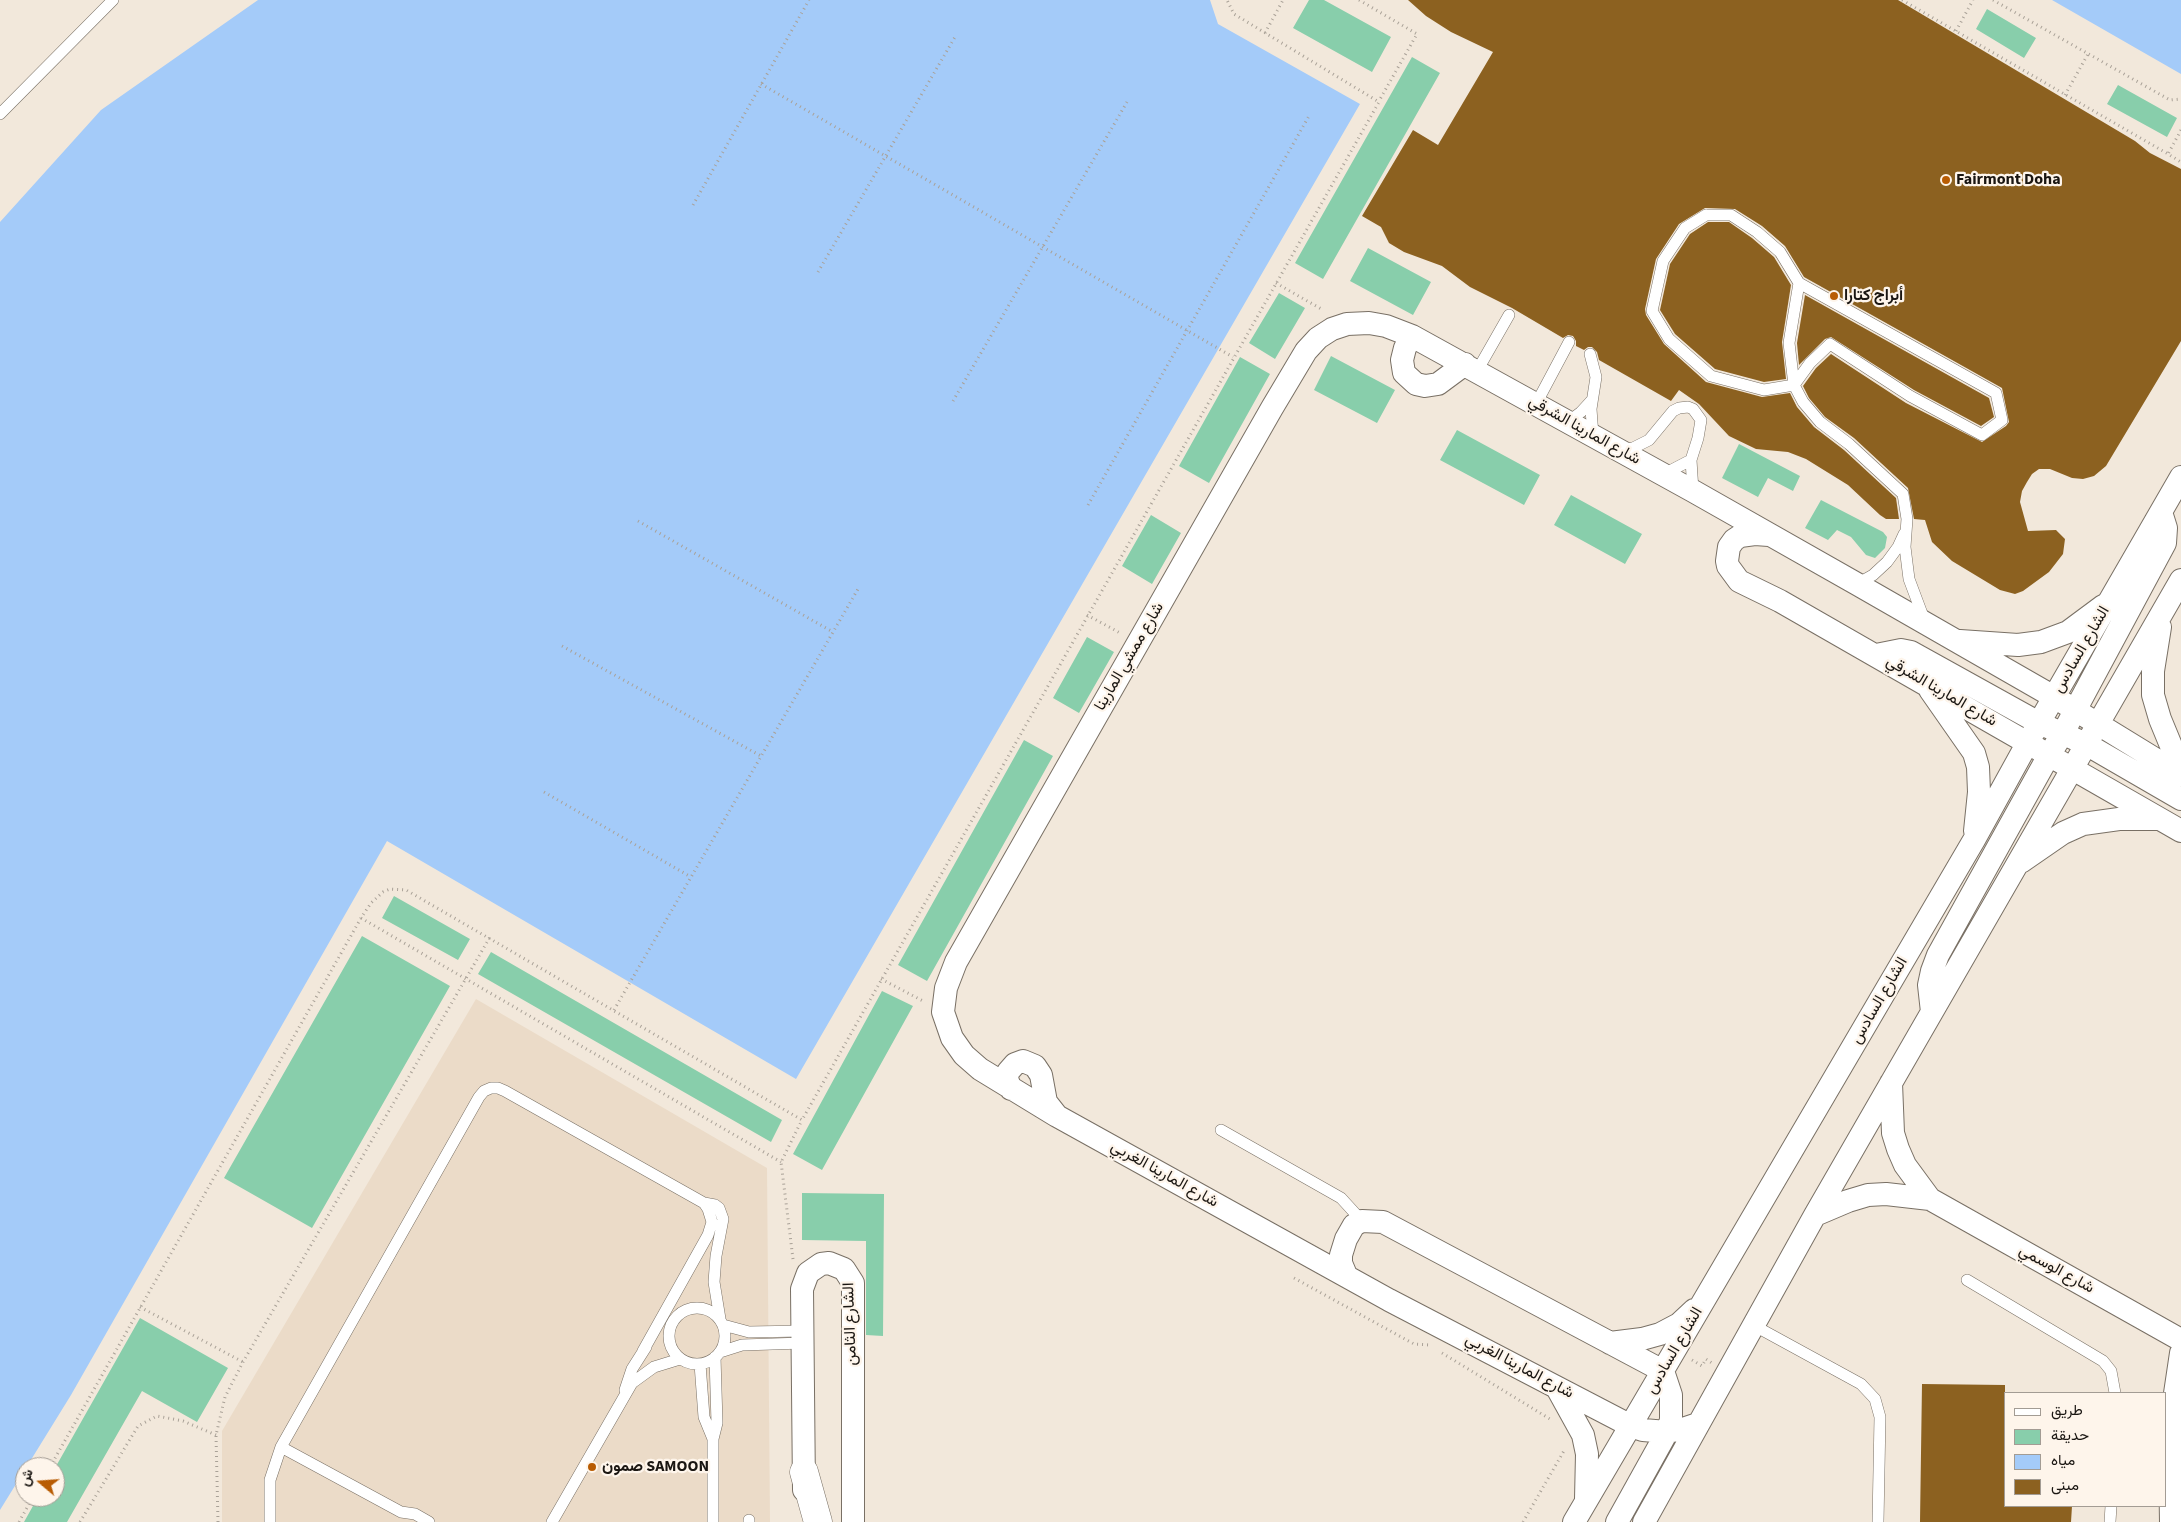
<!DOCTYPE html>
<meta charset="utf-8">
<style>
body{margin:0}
#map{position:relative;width:2181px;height:1522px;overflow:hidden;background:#f2e8db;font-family:"Source Sans 3",Vazirmatn,sans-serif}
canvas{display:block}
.legend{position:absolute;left:2004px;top:1392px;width:162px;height:115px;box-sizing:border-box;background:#fef5eb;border:1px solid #a39c94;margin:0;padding:6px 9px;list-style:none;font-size:15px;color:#1a1612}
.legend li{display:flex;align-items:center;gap:10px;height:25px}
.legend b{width:25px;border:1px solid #a39c94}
.north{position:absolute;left:15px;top:1457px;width:50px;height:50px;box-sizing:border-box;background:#fef5eb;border:1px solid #a39c94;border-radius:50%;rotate:288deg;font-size:14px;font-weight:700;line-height:20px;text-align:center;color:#1a1612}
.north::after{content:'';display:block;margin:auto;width:18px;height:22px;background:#b85c03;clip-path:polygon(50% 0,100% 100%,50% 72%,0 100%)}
</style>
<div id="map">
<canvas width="2181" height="1522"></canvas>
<ul class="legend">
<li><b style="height:6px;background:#fff"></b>طريق</li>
<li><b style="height:14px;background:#88ceab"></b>حديقة</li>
<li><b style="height:14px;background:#a4cbf9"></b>مياه</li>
<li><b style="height:14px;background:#8c6120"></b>مبنى</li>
</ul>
<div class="north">ش</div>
</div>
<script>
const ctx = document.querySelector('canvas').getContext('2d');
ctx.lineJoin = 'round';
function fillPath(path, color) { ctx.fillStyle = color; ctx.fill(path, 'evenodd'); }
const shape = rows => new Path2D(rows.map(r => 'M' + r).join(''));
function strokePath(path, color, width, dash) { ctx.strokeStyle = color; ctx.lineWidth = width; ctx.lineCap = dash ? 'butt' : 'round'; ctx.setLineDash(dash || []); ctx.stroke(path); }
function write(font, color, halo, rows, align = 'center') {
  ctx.font = font + ' "Source Sans 3",Vazirmatn,sans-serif'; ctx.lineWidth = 4.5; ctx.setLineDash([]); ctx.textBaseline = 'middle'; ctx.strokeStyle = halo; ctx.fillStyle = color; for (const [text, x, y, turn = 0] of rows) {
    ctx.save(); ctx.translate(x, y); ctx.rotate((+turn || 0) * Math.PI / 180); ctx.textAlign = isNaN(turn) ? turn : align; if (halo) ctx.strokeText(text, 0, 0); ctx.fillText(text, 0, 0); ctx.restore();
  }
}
fillPath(shape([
 [476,999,767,1168,770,1522,222,1522,222,1431]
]), '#ebdbc8');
fillPath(shape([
 [1309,0,1324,0,1391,37,1372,72,1293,28],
 [1987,9,2036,38,2024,58,1976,29],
 [1412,57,1440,73,1323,279,1295,263],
 [2118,85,2177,118,2167,137,2107,104],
 [1368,248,1431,282,1413,315,1350,281],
 [1279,293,1305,308,1275,359,1249,343],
 [1331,356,1395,390,1377,423,1314,390],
 [1240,357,1270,374,1209,483,1179,466],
 [1457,430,1540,475,1524,505,1440,460],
 [1739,444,1800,476,1793,491,1768,478,1758,497,1722,478],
 [1571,495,1642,534,1625,564,1554,525],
 [1821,500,1883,532,1887,537,1885,548,1875,558,1866,555,1851,537,1837,530,1828,540,1805,528],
 [1151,515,1181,533,1152,584,1122,566],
 [1087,637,1114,652,1079,713,1053,698],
 [1024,740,1053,756,927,981,898,965],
 [394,896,470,939,458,960,382,918],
 [362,936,450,986,312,1228,224,1178],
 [491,952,782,1120,771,1142,478,974],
 [882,991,913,1006,822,1170,793,1154],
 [802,1193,884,1194,883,1336,866,1335,866,1241,802,1240],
 [140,1318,228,1368,197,1422,142,1391,67,1522,24,1522,38,1497,55,1497,55,1468]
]), '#88ceab');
fillPath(shape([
 [258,0,1210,0,1218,24,1360,104,796,1079,387,841,71,1395,0,1510,0,222,101,110],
 [2052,0,2181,0,2181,74]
]), '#a4cbf9');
fillPath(shape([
 [1408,0,1898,0,2135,141,2150,153,2181,169,2181,341,2106,466,2094,476,2083,479,2072,478,2050,469,2039,469,2032,474,2027,482,2022,491,2020,502,2028,531,2056,530,2065,539,2063,554,2049,572,2023,591,2015,594,2000,590,1952,561,1932,542,1925,520,1914,519,1908,488,1854,438,1825,417,1809,398,1803,386,1816,368,1831,354,1906,403,1982,442,2006,426,2009,422,2002,388,1804,277,1785,246,1762,226,1735,209,1705,208,1679,224,1656,259,1645,309,1646,315,1664,344,1706,382,1762,397,1790,393,1797,407,1814,427,1844,450,1896,498,1899,519,1886,519,1880,515,1848,485,1806,459,1788,452,1756,449,1729,436,1699,404,1679,390,1671,401,1599,360,1597,352,1592,347,1588,347,1584,350,1576,346,1576,341,1573,336,1568,335,1563,338,1512,308,1470,287,1442,266,1404,252,1389,243,1381,227,1362,216,1413,130,1438,145,1493,52,1451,32,1426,16],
 [1708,222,1729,222,1752,238,1774,257,1791,285,1782,342,1786,379,1764,382,1715,369,1675,334,1660,310,1670,264,1690,234],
 [1805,295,1989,398,1994,417,1981,426,1914,390,1831,337,1825,339,1799,365,1797,343],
 [1922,1384,2005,1385,2005,1506,2072,1506,2071,1522,1920,1522]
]), '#8c6120');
const service = shape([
 [0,114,113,0],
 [1706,215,1731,215,1757,232,1780,252,1799,283,1996,393,2002,420,1982,435,1910,396,1830,344,1810,363,1794,385,1764,390,1711,376,1669,339,1652,311,1663,261,1685,228,1706,215],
 [1799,283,1789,343,1794,385,1803,402,1820,422,1849,444,1903,494,1907,519,1905,547,1909,579,1924,619],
 [1590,354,1596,377,1591,409,1593,436],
 [1477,371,1509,315],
 [1536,404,1569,342],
 [1568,422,1581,412,1592,400],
 [1623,449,1633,448,1649,440,1673,411,1679,408,1688,407,1693,409,1701,420,1698,438,1691,460,1693,491],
 [1664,474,1691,460],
 [1857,584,1873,575,1887,562,1898,547,1904,534],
 [1221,1130,1341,1198,1362,1221],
 [704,1203,715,1205,719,1208,723,1219,716,1256,714,1282,720,1319],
 [1967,1280,2103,1361,2111,1371,2115,1393],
 '669 1336a28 28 0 1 1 56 0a28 28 0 1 1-56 0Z',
 [723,1325,749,1332,803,1331],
 [1753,1325,1861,1384,1875,1399,1880,1417,1878,1522],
 [720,1352,742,1345,803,1343],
 [700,1364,704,1417,713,1439],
 [625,1390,632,1369,646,1347],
 [281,1447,401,1512,415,1514,429,1522],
 [270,1522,270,1480,281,1447,479,1097,484,1091,491,1088,498,1088,505,1091,704,1203,708,1209,712,1222,708,1235,643,1351],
 [552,1522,632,1383,654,1367,680,1359],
 [713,1522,713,1439,717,1423,715,1357],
 [749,1522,749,1520],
 [2110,1522,2111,1506]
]);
const minor = shape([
 [1412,336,1405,348,1402,360,1404,373,1416,384,1425,386,1438,384,1465,364],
 [1769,535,1755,534,1740,536,1734,540,1729,547,1727,561,1728,566,1739,581,1780,601,2181,831],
 [2160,627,2153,671,2153,695,2160,719,2181,770],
 [1960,641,2018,645,2041,642,2068,632,2103,606],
 [1876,655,1901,650,1911,652,2039,723,2086,744,2181,799],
 [1930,690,1974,753,1978,767,1979,792,1975,831],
 [2021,862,2063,833,2083,824,2119,819,2158,819],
 [1932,1012,1929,985,1932,971,1938,955,2049,755,2063,733,2165,543,2166,528,2161,512],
 [1891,1083,1893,1133,1898,1149,1905,1165,1930,1199],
 [1011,1089,1007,1079,1008,1072,1015,1064,1023,1061,1035,1066,1041,1075,1046,1102,1057,1116],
 [1815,1215,1848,1201,1868,1195,1886,1194,1930,1199,2181,1340],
 [1346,1275,1341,1263,1341,1255,1346,1239,1354,1225,1362,1221,1383,1222,1663,1371],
 [1610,1343,1642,1339,1660,1334,1679,1324,1694,1310],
 [1557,1388,1583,1435,1587,1454,1586,1499],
 [1698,1424,1683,1429,1667,1432,1643,1430,1631,1426,1389,1300,1057,1116,980,1069,964,1055,952,1038,943,1012,946,988,956,962,1272,408,1306,351,1318,338,1332,329,1347,324,1369,323,1386,326,1412,336,1693,491,1857,584,2054,697,2181,775],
 [804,1490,802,1289,808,1273,821,1264,829,1263,844,1269,853,1283,853,1522],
 [1574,1522,1974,840,2028,742,2181,477],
 [1617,1522,1667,1432,1671,1420,1671,1395,1663,1371],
 [1644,1522,1815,1215,2181,580],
 [2171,1522,2170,1456,2174,1400,2181,1353]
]);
const tertiary = shape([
 [804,1472,818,1522]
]);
strokePath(service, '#797065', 12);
strokePath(minor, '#797065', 24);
strokePath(tertiary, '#797065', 29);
strokePath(shape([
 [1359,0,1417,34,1379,101],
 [1902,0,2168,154],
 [1993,0,2170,100,2181,99],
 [1956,31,1973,0],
 [1265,33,1283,0],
 [761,84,1233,357],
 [2065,95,2088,54],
 [2181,130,2168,154,2181,162],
 [693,205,809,0],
 [818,272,955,37],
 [1276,283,1323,310],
 [953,401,1127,102],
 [1088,505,1309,116],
 [638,521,833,632],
 [1087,615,1122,634],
 [562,646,761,756],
 [544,792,691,877],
 [361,918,781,1162],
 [881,979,925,1002],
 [614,1010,858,589],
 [793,1259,781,1162,802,1120],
 [1294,1278,1414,1344,1429,1345],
 [140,1307,243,1362],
 [1442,1353,1550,1419],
 [1692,1360,1702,1366,1706,1359,1712,1363],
 [50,1467,361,918,371,903,383,892,390,889,406,890,802,1120,1379,102,1234,14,1227,0],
 [19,1522,33,1497],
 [80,1522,138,1426,157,1416,183,1421,216,1435],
 [218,1522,216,1435,225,1397,243,1362,490,937],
 [1523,1522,1565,1449]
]), '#a9a197', 3, [1, 4]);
strokePath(service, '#fff', 11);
strokePath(minor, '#fff', 22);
strokePath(tertiary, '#fff', 28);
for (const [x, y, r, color] of [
 [1946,180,5,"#b85c03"],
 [1834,296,5,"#b85c03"],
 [592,1467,5,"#b85c03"]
]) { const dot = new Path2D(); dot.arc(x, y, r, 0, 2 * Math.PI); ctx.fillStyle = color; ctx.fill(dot); strokePath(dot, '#fef5eb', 2); }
write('bold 16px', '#1a1612', '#fef5eb', [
 ["Fairmont Doha",1956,180],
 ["أبراج كتارا",1844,296],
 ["صمون SAMOON",602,1467]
], 'left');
write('16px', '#1a1612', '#fef5eb', [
 ["شارع المارينا الشرقي",1584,431,29],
 ["الشارع السادس",2082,650,-60],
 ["شارع ممشي المارينا",1130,657,-60],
 ["شارع المارينا الشرقي",1941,692,30],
 ["الشارع السادس",1880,1001,-60],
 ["شارع المارينا الغربي",1164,1175,29],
 ["شارع الوسمي",2056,1270,29],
 ["الشارع الثامن",851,1324,-92],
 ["الشارع السادس",1675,1351,-60],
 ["شارع المارينا الغربي",1519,1367,28]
]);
</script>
